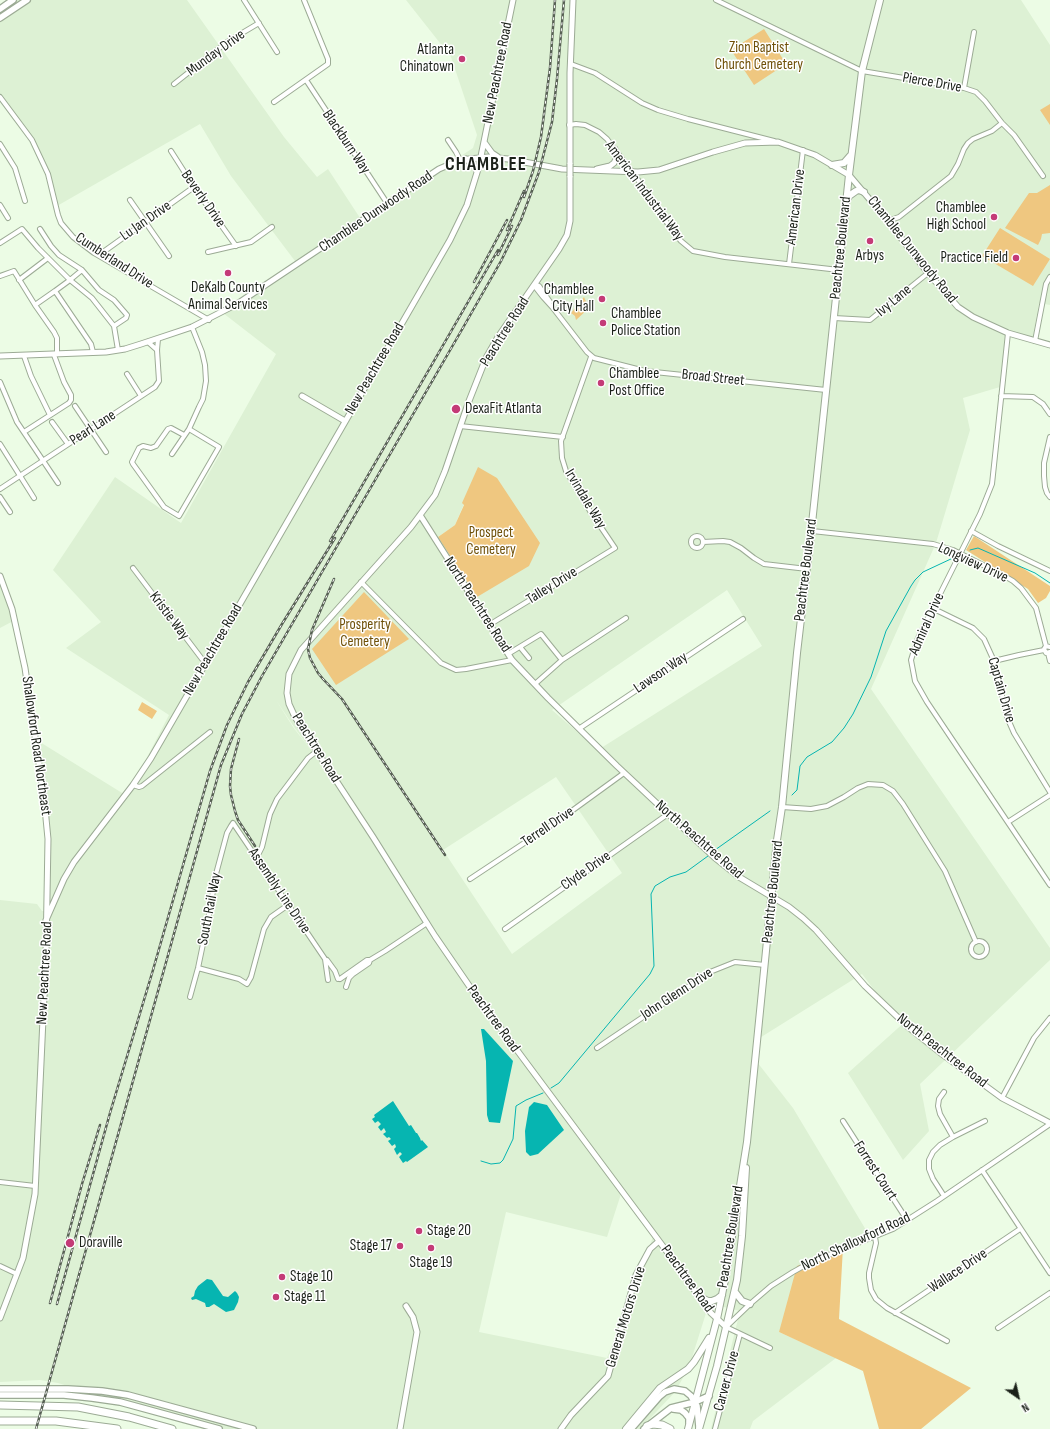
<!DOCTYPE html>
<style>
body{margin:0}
#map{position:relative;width:1050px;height:1429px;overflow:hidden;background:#ecfce5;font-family:"Sofia Sans Condensed",sans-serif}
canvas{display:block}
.north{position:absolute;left:998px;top:1377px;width:40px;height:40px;-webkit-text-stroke:3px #fff;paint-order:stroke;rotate:146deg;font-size:11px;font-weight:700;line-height:16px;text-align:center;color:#1b2119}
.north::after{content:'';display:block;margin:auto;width:14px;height:18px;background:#1b2119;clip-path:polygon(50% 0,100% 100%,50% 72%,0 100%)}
</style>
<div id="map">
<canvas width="1050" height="1429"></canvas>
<div class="north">N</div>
</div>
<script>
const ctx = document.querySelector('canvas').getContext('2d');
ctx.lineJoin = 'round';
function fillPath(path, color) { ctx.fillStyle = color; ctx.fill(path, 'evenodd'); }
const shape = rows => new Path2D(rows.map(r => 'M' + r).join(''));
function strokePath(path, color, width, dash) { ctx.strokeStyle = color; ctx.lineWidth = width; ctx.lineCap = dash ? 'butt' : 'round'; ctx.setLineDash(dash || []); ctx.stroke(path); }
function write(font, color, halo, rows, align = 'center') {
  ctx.font = font + ' "Sofia Sans Condensed",sans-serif'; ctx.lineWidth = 3; ctx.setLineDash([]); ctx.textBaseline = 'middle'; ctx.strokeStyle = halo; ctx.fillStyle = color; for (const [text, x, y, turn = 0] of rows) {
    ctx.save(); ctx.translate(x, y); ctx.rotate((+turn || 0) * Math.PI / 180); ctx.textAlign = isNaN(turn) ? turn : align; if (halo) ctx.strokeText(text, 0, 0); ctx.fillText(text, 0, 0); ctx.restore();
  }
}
fillPath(shape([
 [6,0,187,0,284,137,317,177,328,169,362,221,473,148,477,135,451,57,406,0,1021,0,1050,45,1050,305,1039,303,1033,337,1018,334,1008,329,1000,387,963,398,970,430,936,543,871,689,1050,948,1050,960,920,1084,929,1131,903,1160,848,1073,907,1020,882,1000,862,974,758,1039,757,1062,793,1108,869,1235,825,1255,779,1332,836,1358,753,1421,750,1429,711,1429,740,1311,720,1306,707,1310,689,1367,675,1392,640,1429,213,1429,176,1420,58,1383,40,1380,0,1382,0,900,37,904,42,911,45,911,46,833,35,739,127,796,169,715,66,648,101,622,53,570,115,477,181,523,276,354,223,313,298,265,231,176,200,124,57,206,40,155,0,99,0,4],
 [462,503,539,543,438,537,455,525,464,504],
 [727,590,762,646,598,750,552,710],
 [276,700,294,727,314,754,293,727],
 [556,777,622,873,512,954,443,850],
 [621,1194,653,1237,607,1358,479,1332,506,1212,607,1237],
 [0,581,17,619,0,628]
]), '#ddf1d4');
fillPath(shape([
 [764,29,786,64,754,85,731,50],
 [1050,104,1050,125,1040,110],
 [1050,185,1050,233,1042,234,1041,239,1038,245,1005,228,1029,193,1037,193],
 [1000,228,1050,259,1033,286,982,256],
 [584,297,589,308,576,320,575,316,571,313],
 [478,467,497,478,540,543,529,566,477,597,438,537,455,525,464,505,462,503],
 [974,536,1050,586,1050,591,1046,598,1038,603,1028,589,966,550],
 [364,592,409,639,336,685,312,649],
 [142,702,157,711,152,719,138,710],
 [843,1247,839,1319,971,1388,921,1429,879,1429,863,1371,779,1332,797,1266]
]), '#efc780');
fillPath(shape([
 [481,1029,484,1029,513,1061,500,1123,489,1122,487,1115,486,1061],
 [393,1101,409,1126,411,1125,416,1133,417,1133,420,1138,421,1141,422,1140,428,1147,407,1162,406,1161,403,1163,399,1157,402,1154,400,1152,397,1155,394,1149,396,1147,395,1144,392,1146,388,1141,391,1139,389,1137,387,1138,383,1134,386,1132,384,1128,381,1131,378,1127,381,1124,378,1121,375,1123,372,1119,375,1117,374,1115],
 [534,1102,547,1105,564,1130,538,1154,530,1156,526,1152,525,1131,529,1107],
 [207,1279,212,1280,223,1296,228,1297,235,1291,237,1293,239,1297,238,1302,234,1310,226,1312,214,1304,209,1307,206,1307,205,1303,196,1299,192,1300,191,1298,194,1296,195,1291,198,1286]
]), '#06b5b1');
strokePath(shape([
 [970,550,978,548,1035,573,1050,583],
 [792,795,797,790,800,766,807,757,832,742,844,728,853,714,871,677,886,631,911,586,915,580,923,572,953,558],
 [715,850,770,811],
 [551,1088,559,1083,650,974,654,966,651,894,655,886,670,877,686,872,708,856],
 [481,1161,491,1164,500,1163,503,1160,513,1139,516,1106,526,1100,543,1093]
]), '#06b5b1', 1);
const minor = shape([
 [244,0,277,52],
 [716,0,862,71,964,88,976,92,985,101,1002,123,1014,135,1043,176],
 [571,64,595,73,642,103,658,110,688,119,774,141],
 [306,80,387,203],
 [174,84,227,42,259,23],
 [964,88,974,32],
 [0,97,32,140,48,174,58,215,61,223,73,237,94,253,209,320],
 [274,102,328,64,328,59,304,0],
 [569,125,576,124,585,125,599,132,607,139,636,177,672,230,681,241,693,251,725,257,839,270],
 [448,140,456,152,460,160],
 [0,144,15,168,25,201],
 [171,151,194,187,236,246],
 [130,200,169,256],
 [0,205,8,218],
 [888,221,899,217,951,176,958,164,964,149,968,143,973,139,992,131,1002,123],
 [40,229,51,246,59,255,82,270,99,290,114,300,127,315,126,318,114,326],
 [0,243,22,229,38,248,70,280,55,291],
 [208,252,251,242,272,227],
 [99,255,194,187],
 [789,264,803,150],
 [82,270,70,280,92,298,114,326,118,350],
 [0,276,14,271,35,305],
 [19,280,48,258],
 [535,284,536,288,543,297,553,308,587,352,594,358,645,371,826,390],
 [535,284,539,286,550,302],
 [834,318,870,320,928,273],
 [1008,333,992,484,980,514,918,638,911,660,915,681,927,702,1050,885],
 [1035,341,1046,284,1050,277],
 [148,342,157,350],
 [57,354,57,338,54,332,35,305,55,291,91,344,93,352],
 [24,356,31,376,50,415],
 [127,374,141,396],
 [0,382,17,422,58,483],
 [1001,396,1033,397,1043,404,1050,414],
 [75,406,106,452],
 [52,422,68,444],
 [460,426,563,437],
 [24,432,69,403,71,400,71,395,64,382,54,355],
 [184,435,171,428,168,429,156,446,151,448,143,446,139,448,132,462,133,464,164,507,179,516,219,447,189,429],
 [1050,437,1044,463,1044,476,1045,487,1047,493,1050,497],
 [0,444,34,498],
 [172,454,189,429,199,407,203,399,206,381,205,365,202,352,192,327],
 [0,489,155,387,159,381,157,350,158,339],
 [0,497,10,512],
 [812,531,933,544,953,550,1001,574,1013,581,1021,588,1036,608,1046,646],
 [971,531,998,546,1050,571],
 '691 542a6 6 0 1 1 12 0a6 6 0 1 1-12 0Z',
 [703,542,723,541,730,542,741,548,754,558,764,564,807,569],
 [133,568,202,659,206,662],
 [361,582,441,663,456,670,466,669,512,660],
 [934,609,973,628,984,639,994,661,1007,717,1014,733,1050,792],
 [489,625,615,548,590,511,566,471,562,458,561,441,591,357],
 [520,647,529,658],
 [1050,647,1046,646,1044,649,1046,653,1050,652],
 [1048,653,1050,661],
 [508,654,541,634,562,660],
 [994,661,1019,655,1044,650],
 [535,684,562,660,626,618],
 [580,728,743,619],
 [133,785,139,787,142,786,210,732],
 [782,807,811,809,827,806,844,797,858,788,868,784,883,785,893,791,903,804,945,871,976,942],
 [1008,822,1050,795],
 [259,853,262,847,270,814,277,799,308,758,317,751],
 [470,879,562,818,624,773],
 [505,929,668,814],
 '971 949a8 8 0 1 1 16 0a8 8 0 1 1-16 0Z',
 [327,960,335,971,338,979],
 [198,968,239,979,247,984,251,977,264,929,271,917,288,905],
 [340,979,367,960,370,960,385,951,427,923],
 [346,987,349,978,353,974,369,963,370,960],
 [190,997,198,968,208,920,216,874,227,833,231,826,233,823,325,959,328,980],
 [597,1048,710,972,735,962,765,965],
 [944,1092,939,1099,938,1106,940,1114,953,1137],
 [1002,1098,1034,1038,1050,1018],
 [843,1121,907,1220],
 [982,1170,1050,1273],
 [0,1182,35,1186],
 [944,1196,933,1179,929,1169,929,1160,933,1152,940,1145,953,1137,985,1121],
 [875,1237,876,1243,869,1273,869,1278,871,1290,876,1299,887,1308,947,1341],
 [0,1266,17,1274],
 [895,1313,1020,1229],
 [998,1328,1050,1293],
 [770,1348,726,1327,750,1304,771,1286,793,1272,811,1262,893,1229,937,1201,1050,1124],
 [715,1429,740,1334]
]);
const tertiary = shape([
 [484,142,492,153,498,157],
 [466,159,475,167,477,172],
 [570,164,570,73,573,0],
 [597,169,610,166,614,163,617,157,615,149],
 [570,176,570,221,567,235,559,249,498,337,486,358,469,401,445,471,435,495,411,527,301,650,289,674,287,693,289,704,295,717,307,736,373,837,435,936,470,987,665,1249,711,1313,726,1327],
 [0,356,106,352,125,349,141,344,192,327,237,304,439,169,460,160,488,157,508,159,562,169,638,172,659,170,713,152,745,143,778,142,815,155,849,175,888,221,928,273,958,307,973,317,1008,333,1050,345],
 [302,396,345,421],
 [420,515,512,660,548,698,617,766,714,857,739,877,789,907,803,918,816,930,865,986,907,1026,942,1054,1002,1098,1050,1123],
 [0,576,12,609,25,668,44,798,48,839,46,953,35,1194,23,1258,0,1318],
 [46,920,64,879,74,862,133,785,151,758,450,240,467,205,479,166,513,0],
 [400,1429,417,1332,413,1317,406,1306],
 [561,1429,571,1415,608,1376,636,1275,650,1249,659,1241]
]);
const secondary = shape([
 [0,9,13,0],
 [0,18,27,0],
 [0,1389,68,1389,102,1391,128,1395,253,1429],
 [0,1395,64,1395,92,1398,120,1402,219,1429],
 [673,1409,681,1410,685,1413,689,1418,689,1422],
 [631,1429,659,1397,665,1392,674,1389,685,1391,691,1396,697,1406,699,1427],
 [644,1429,671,1408,695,1402,709,1396]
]);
const trunk = shape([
 [832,165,844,163,851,155],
 [847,200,849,196,856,191,859,190,864,192],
 [735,1292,742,1301,750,1304],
 [700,1297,708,1301,712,1301,717,1299,722,1295],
 [626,1429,660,1388,688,1369,694,1362,709,1338],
 [688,1429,717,1319,725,1280,747,1142,777,840,782,807,797,653,811,533,849,175,862,71,880,0],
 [699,1429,717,1366,737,1280,742,1236,746,1168]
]);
const motorway = shape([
 [0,1405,78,1407,129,1417,172,1429],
 [0,1421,56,1421,117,1429],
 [647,1426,653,1424,662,1425,670,1429]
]);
strokePath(minor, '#9cab95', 6);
strokePath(tertiary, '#9cab95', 7);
strokePath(secondary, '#9cab95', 8);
strokePath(trunk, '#9cab95', 8);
strokePath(motorway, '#9cab95', 9);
strokePath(minor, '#fff', 4);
strokePath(tertiary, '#fff', 5);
strokePath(secondary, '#fff', 5.5);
strokePath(trunk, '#fff', 6);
strokePath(motorway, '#fff', 7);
const rail = shape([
 [524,197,533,171,541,137,550,68,555,0],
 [507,230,524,191],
 [498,255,512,226],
 [474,282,507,220],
 [330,541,498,250],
 [334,579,312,630,308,649,310,658,318,673,323,679,342,699,445,855],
 [239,739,231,769,230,786,231,795,235,811,238,820,255,846],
 [50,1303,82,1184,100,1125],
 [57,1304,110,1113,153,970,210,771,227,725,248,682,282,624,335,538],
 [36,1429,221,765,242,714,262,676,464,326,501,261,521,220,539,172,552,122,557,79,564,0]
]);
strokePath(rail, '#576054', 2.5);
strokePath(rail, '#fff', 1, [3]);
const tertiaryBridge = shape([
 [570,176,570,164]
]);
strokePath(tertiaryBridge, '#9cab95', 7, []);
strokePath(tertiaryBridge, '#fff', 5);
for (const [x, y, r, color] of [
 [462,59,4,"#c43b77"],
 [994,217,4,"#c43b77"],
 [870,241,4,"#c43b77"],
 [1016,258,4,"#c43b77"],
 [228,273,4,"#c43b77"],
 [602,299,4,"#c43b77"],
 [603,323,4,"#c43b77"],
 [601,383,4,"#c43b77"],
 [456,409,5,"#c43b77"],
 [419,1231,4,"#c43b77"],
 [70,1243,5,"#c43b77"],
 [400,1246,4,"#c43b77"],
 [431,1248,4,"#c43b77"],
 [282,1277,4,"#c43b77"],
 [276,1297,4,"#c43b77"]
]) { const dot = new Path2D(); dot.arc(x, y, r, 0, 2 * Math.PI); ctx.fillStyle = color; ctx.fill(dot); strokePath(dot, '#fff', 1.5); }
write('15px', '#6f5008', '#fff', [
 ["Zion Baptist",759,48],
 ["Church Cemetery",759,65],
 ["Prospect",491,533],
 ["Cemetery",491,550],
 ["Prosperity",365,625],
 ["Cemetery",365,642]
]);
write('15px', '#1b2119', '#fff', [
 ["Atlanta",454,50,"right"],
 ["Chinatown",454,67,"right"],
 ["Chamblee",986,208,"right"],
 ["High School",986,225,"right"],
 ["Arbys",870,256,"center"],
 ["Practice Field",1008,258,"right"],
 ["DeKalb County",228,288,"center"],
 ["Animal Services",228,305,"center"],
 ["Chamblee",594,290,"right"],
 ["City Hall",594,307,"right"],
 ["Chamblee",611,314],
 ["Police Station",611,331],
 ["Chamblee",609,374],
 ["Post Office",609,391],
 ["DexaFit Atlanta",465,409],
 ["Stage 20",427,1231],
 ["Doraville",79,1243],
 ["Stage 17",392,1246,"right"],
 ["Stage 19",431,1263,"center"],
 ["Stage 10",290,1277],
 ["Stage 11",284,1297]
], 'left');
write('15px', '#1b2119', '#fff', [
 ["Munday Drive",216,53,-36],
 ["New Peachtree Road",498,73,-79],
 ["Pierce Drive",932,83,10],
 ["Blackburn Way",346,142,56],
 ["American Industrial Way",644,191,53],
 ["Beverly Drive",203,199,55],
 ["American Drive",796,207,-83],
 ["Chamblee Dunwoody Road",376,212,-34],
 ["Lu Jan Drive",146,221,-35],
 ["Peachtree Boulevard",841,248,-84],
 ["Chamblee Dunwoody Road",912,250,51],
 ["Cumberland Drive",114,261,33],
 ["Ivy Lane",894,301,-40],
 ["Peachtree Road",505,332,-58],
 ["New Peachtree Road",375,369,-60],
 ["Broad Street",713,378,6],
 ["Pearl Lane",93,428,-33],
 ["Irvindale Way",585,499,59],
 ["Longview Drive",973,563,25],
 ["Peachtree Boulevard",806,570,-83],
 ["Talley Drive",552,586,-32],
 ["North Peachtree Road",477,605,57],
 ["Kristie Way",169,616,53],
 ["Admiral Drive",927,624,-66],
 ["New Peachtree Road",213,650,-60],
 ["Lawson Way",661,673,-34],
 ["Captain Drive",1001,690,74],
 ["Shallowford Road Northeast",36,746,82],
 ["Peachtree Road",316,748,58],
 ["Terrell Drive",548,827,-34],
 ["North Peachtree Road",699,840,41],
 ["Clyde Drive",586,871,-35],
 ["Assembly Line Drive",279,891,56],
 ["Peachtree Boulevard",773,892,-84],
 ["South Rail Way",210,909,-79],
 ["New Peachtree Road",45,973,-87],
 ["John Glenn Drive",677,994,-33],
 ["Peachtree Road",493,1019,54],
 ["North Peachtree Road",942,1051,38],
 ["Forrest Court",875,1171,57],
 ["Peachtree Boulevard",731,1237,-81],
 ["North Shallowford Road",856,1242,-25],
 ["Wallace Drive",958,1271,-34],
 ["Peachtree Road",687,1279,54],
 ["General Motors Drive",626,1317,-73],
 ["Carver Drive",727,1381,-75]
]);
ctx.letterSpacing = '1px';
write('bold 19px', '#1b2119', '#fff', [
 ["CHAMBLEE",486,165]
]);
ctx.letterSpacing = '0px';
</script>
